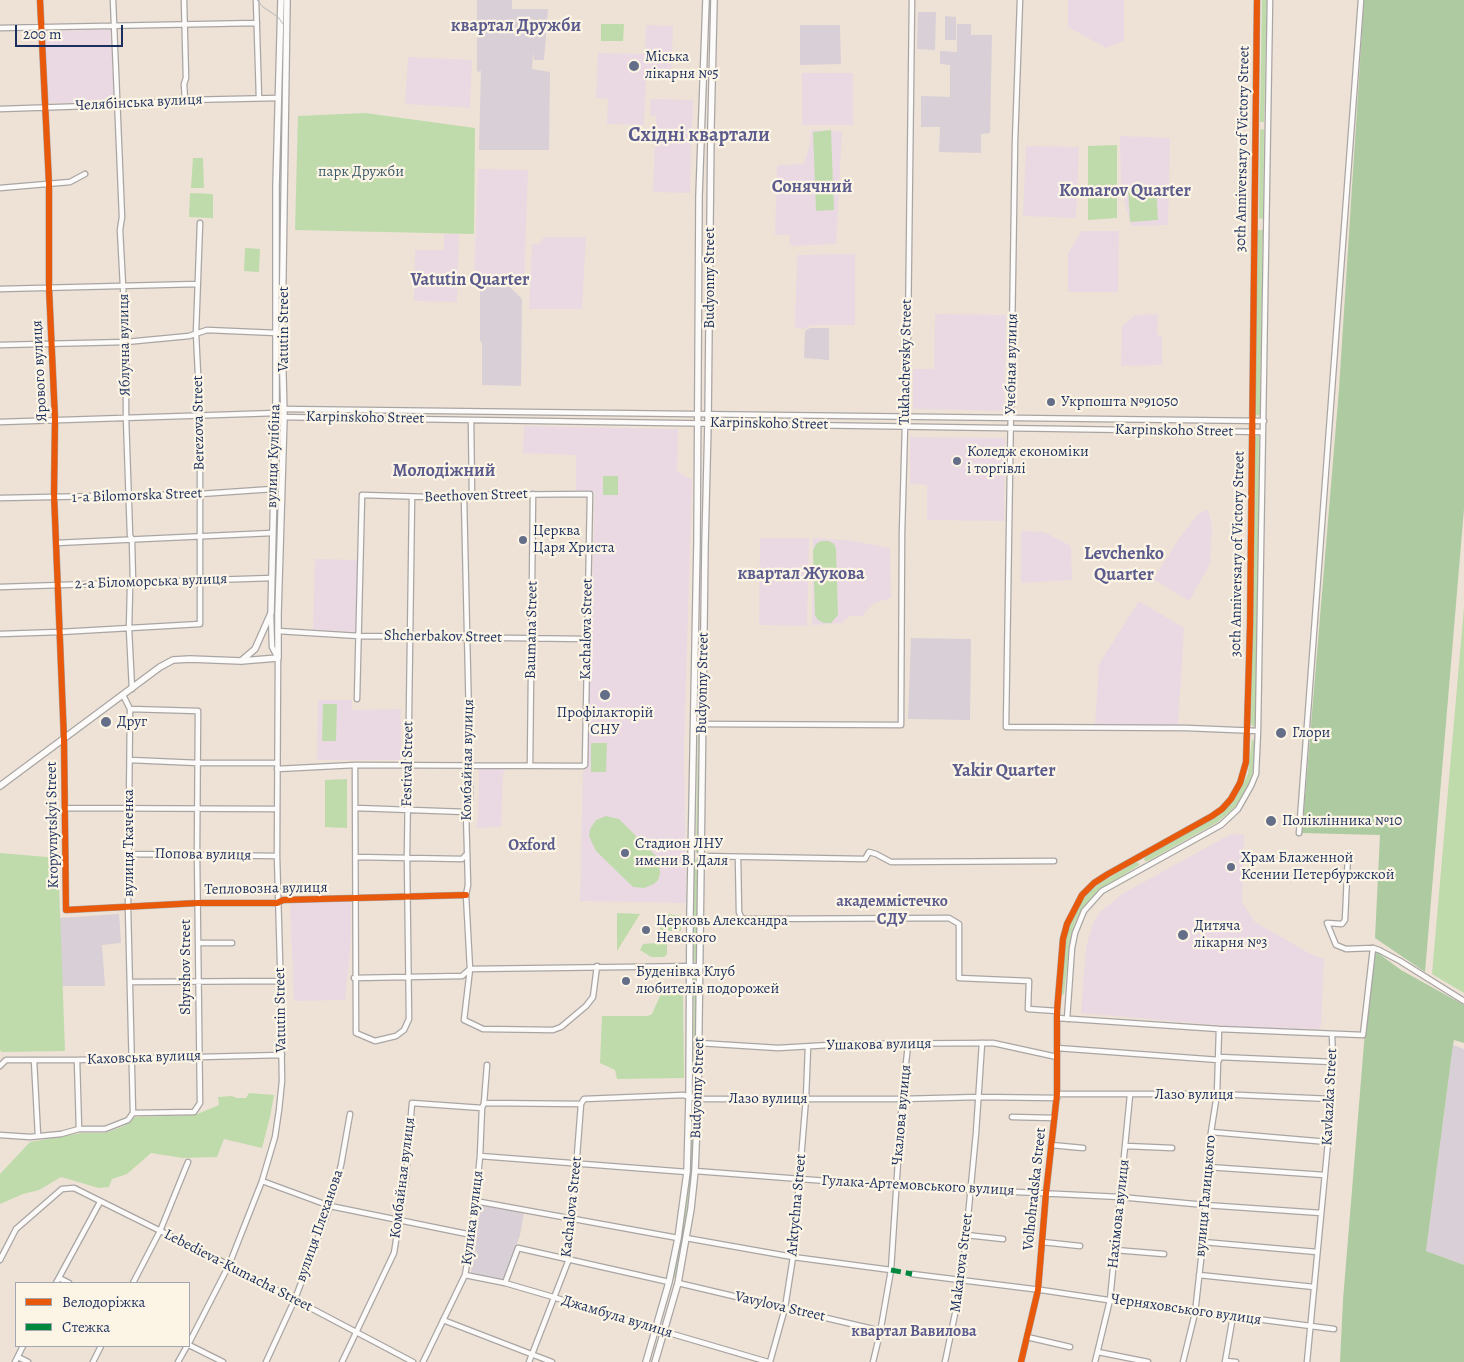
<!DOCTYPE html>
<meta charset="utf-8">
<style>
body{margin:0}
#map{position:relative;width:1464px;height:1362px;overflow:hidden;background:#ede2d5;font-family:Alegreya,serif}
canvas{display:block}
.legend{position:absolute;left:15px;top:1282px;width:175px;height:65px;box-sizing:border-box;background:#fcf5e5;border:1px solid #a2a6af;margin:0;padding:6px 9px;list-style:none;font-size:15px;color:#1b2f5e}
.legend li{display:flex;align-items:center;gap:10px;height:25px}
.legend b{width:25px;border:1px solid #a2a6af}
.scale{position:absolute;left:15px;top:25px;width:108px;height:22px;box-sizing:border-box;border:2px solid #1b2f5e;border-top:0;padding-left:6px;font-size:15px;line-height:18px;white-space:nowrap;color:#1b2f5e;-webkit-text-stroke:4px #fcf5e5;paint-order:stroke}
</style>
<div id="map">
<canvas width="1464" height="1362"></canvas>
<ul class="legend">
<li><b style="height:6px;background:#e8590c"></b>Велодоріжка</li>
<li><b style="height:6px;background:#00873e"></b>Стежка</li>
</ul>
<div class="scale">200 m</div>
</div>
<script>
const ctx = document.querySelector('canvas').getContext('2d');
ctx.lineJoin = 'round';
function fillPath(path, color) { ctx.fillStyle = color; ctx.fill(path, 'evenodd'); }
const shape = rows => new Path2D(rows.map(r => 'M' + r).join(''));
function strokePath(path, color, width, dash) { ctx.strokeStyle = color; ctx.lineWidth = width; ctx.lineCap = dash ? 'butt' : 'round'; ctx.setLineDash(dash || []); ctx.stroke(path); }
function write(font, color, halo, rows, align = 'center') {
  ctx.font = font + ' Alegreya,serif'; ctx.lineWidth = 4.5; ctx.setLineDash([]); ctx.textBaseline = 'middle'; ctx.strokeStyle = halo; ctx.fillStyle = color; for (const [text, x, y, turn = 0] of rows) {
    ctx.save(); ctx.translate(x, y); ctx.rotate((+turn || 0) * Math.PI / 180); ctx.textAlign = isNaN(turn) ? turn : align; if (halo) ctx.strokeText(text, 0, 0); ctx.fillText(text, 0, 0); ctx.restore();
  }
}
fillPath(shape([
 [1068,0,1124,0,1124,41,1106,48,1068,27],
 [646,25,673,26,671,79,646,79,644,125,607,124,608,99,596,98,598,53,645,54],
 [110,29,115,102,47,103,45,32],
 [408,57,472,60,470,108,405,104],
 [802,73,853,73,853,125,802,125],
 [651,99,693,100,690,193,653,192,656,116,650,115],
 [811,130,842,131,836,244,790,246,790,235,775,235,777,165,804,164,810,144],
 [1120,136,1170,138,1168,225,1131,226,1121,187],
 [1026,146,1079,147,1076,218,1023,216],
 [478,169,528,170,524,281,474,281],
 [1082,231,1119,231,1118,292,1068,292,1068,253],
 [444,234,459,234,457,302,414,301,415,250,444,250],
 [544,237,586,237,582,309,529,309,532,244,539,244],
 [855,254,855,325,811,325,804,329,795,327,797,255],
 [935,314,1006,315,1004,411,913,409,913,369,934,369],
 [1158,314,1157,335,1162,335,1162,365,1121,366,1122,326,1135,315],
 [524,426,678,429,677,471,692,480,684,747,686,903,580,901,583,772,587,767,595,492,576,491,576,455,523,453],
 [910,437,1005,438,1004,521,927,520,927,485,910,484],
 [1208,509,1212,525,1210,564,1189,601,1153,579,1179,539,1198,514],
 [1021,531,1044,532,1071,546,1072,580,1021,583],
 [760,538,809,538,807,626,759,625],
 [813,538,847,540,890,548,891,598,874,603,862,616,849,616,842,623,812,625],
 [315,559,357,560,357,632,313,630],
 [1139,601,1184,628,1178,725,1095,725,1099,664],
 [318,700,352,700,352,710,401,709,401,760,317,760],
 [479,769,506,769,503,774,501,827,476,828,478,819],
 [1231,834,1244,835,1242,903,1255,922,1314,956,1324,958,1321,1026,1319,1029,1239,1027,1081,1013,1086,947,1093,923,1100,912,1122,894],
 [351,901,351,939,345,1000,294,1001,290,902]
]), '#ead9e3');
fillPath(shape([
 [477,0,512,0,512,9,548,9,544,60,534,60,533,52,532,69,550,72,549,150,479,150,481,69,480,72,477,71],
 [918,12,936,12,935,50,917,49],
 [945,16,956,17,956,40,945,40],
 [957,24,971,24,971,35,992,35,990,133,981,134,981,153,939,152,940,127,921,127,921,96,950,97,950,65,940,64,940,51,957,52],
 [800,25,840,25,841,64,800,65],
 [480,281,506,283,522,299,521,386,482,385,482,343,480,341],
 [810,328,829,328,829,360,804,358,805,331],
 [911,638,971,639,970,720,908,719],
 [119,914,121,943,102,945,105,986,62,986,59,918],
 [1453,1045,1464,1049,1464,1265,1426,1251],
 [479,1205,524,1212,520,1235,505,1279,471,1273]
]), '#d9cfd7');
fillPath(shape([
 [1262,0,1267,0,1264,122,1260,122],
 [601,24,624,24,623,41,601,41],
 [365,113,475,128,474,234,295,230,298,116],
 [1262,129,1264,130,1263,219,1259,218,1260,130],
 [831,130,834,210,816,211,813,132],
 [1117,145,1117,218,1088,220,1088,146],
 [193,158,203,158,204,188,191,188],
 [1156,186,1158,220,1130,222,1128,188],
 [191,193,213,194,213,218,189,217,190,194],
 [1258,230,1263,230,1260,414,1258,416,1255,414],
 [245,248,260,249,259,272,244,271],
 [1258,434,1260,437,1256,725,1254,727,1251,724,1255,437],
 [603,476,618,476,618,495,603,495],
 [821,541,829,541,834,544,836,549,838,615,831,623,824,623,818,620,815,615,813,550,816,544],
 [1464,607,1464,993,1432,974],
 [323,704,337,704,336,741,322,741],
 [698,729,700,729,699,852,697,853,696,852],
 [1252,739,1256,741,1255,765,1251,778,1247,789,1234,808,1218,822,1148,861,1145,861,1144,860,1145,857,1218,816,1235,800,1248,774],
 [591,743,607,743,606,772,591,772],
 [347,779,347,828,325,827,325,780],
 [606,816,619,819,659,859,660,874,658,880,654,884,644,888,633,887,596,851,589,836,590,829,596,820],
 [0,853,58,858,65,1051,2,1052,0,1050],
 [696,859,698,861,697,961,696,962,694,961,693,911,694,861],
 [1136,862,1140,864,1138,866,1099,890,1080,913,1075,922,1070,941,1064,994,1062,995,1061,992,1066,942,1070,923,1076,909,1089,892,1099,884],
 [617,913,640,914,617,951],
 [667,914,681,916,681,931,670,931,656,922,659,917,662,917],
 [656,923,667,931,667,954,664,957,651,957,640,950,643,944,655,943,661,933,660,927],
 [694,972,697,972,696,1088,693,1089],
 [669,987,679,988,683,995,684,1078,617,1079,615,1070,600,1063,602,1016,648,1016,652,1014,660,996],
 [249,1093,274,1095,270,1117,262,1148,224,1139,217,1157,183,1158,151,1153,127,1174,112,1179,109,1187,99,1188,61,1177,39,1190,23,1194,0,1204,0,1174,30,1142,81,1133,105,1133,124,1126,135,1117,195,1115,219,1105,218,1097,232,1096,236,1098,246,1098],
 [694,1111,696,1113,691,1192,677,1278,673,1277,686,1206,691,1113]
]), '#bfdbac');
fillPath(shape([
 [1364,0,1464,0,1464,509,1425,972,1375,938,1380,835,1302,833,1339,389],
 [1374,950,1401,970,1464,1005,1464,1043,1454,1040,1453,1045,1426,1251,1464,1265,1464,1362,1340,1362,1343,1300,1366,1019]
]), '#aecaa1');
const minor = shape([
 [40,0,49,184,49,288,55,419,54,494,64,740,66,910,198,903,277,903,283,900,466,895],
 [113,0,122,217,120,230,126,342,126,418,130,535,132,540,133,582,130,588,129,629,132,689],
 [184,0,186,78,184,84,185,100],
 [256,0,259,98],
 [1020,0,1015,142,1006,727,1187,728,1258,731],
 [0,28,257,23],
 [0,109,118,105,185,100,278,98],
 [0,188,70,182,85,174],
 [0,289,198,284],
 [0,345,126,342,189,336,207,330,277,333],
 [282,409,1264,421],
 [276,417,1263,432],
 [471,420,472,495],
 [0,422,276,413],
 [0,498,200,494,273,489],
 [464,498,470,765,470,800,466,812,468,885,466,895,470,969,464,1020,483,1029,553,1030,561,1027,586,1006,593,997,597,966],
 [56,543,272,533],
 [0,587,272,578],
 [278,631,359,636,586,639],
 [0,634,60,632,200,624,200,416,196,333,200,223],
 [123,695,130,709,128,908,133,1113],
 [130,709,198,711,197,854,200,1103,194,1112,133,1113],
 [694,724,901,725,902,533,905,426,907,416,912,0],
 [130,760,198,763,277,763],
 [355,765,356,1033,375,1041,396,1036,404,1030,409,1019,407,857,412,497],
 [530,766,533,494],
 [277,769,355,765,583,766,585,765,590,494,472,495,464,498,362,495,357,699],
 [65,808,277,809],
 [356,808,466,812],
 [1299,833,1361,0],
 [129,854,277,856],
 [701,856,865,859,869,852,876,854,891,862,1054,861],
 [356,857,462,859,467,854],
 [738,858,739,912,741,917,744,919,949,918,959,924,959,978,1029,981,1028,1009,1057,1011],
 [198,943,232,943],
 [1373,948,1379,950,1400,961,1464,1001],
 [354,978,462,976,470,969,700,966],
 [131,982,281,981],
 [1057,1018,1219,1029,1363,1035,1373,948,1346,949,1336,945,1327,923,1342,924,1345,920,1348,854],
 [1067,1019,1072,948,1075,933,1084,911,1102,891,1221,825,1238,809,1251,786,1256,774,1258,731,1270,0],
 [699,1043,778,1048,846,1044,993,1043,1057,1057],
 [1057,1048,1219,1060],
 [1219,1057,1333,1062],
 [34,1060,38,1136],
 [77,1060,79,1129],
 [0,1066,6,1060,77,1060,282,1055],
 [1057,1094,1217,1094,1331,1099],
 [484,1103,581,1104,584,1099,683,1095,698,1099,902,1099,979,1097,1057,1098],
 [1012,1117,1054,1118],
 [1211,1132,1328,1142],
 [0,1135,30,1137,61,1134,79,1129,105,1129,128,1120,133,1113],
 [1051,1145,1083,1148],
 [1126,1146,1172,1148],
 [480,1156,687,1172],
 [1208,1167,1324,1175],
 [695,1171,893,1186,1120,1197,1205,1205,1321,1213],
 [262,1181,330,1206,472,1235],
 [475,1201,678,1238],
 [966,1235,1003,1239],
 [686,1238,793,1257,891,1270],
 [1042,1242,1080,1246],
 [1203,1242,1317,1252],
 [1115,1250,1164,1254],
 [0,1260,16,1229,62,1189,74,1188,229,1265,413,1362],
 [912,1274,1041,1290,1195,1313,1233,1316,1334,1329],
 [465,1275,505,1283,553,1297,652,1328,768,1362],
 [1199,1275,1314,1287],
 [59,1278,69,1283],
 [56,1283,100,1202],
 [133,1283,160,1231,188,1162],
 [505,1283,518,1248,669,1282],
 [678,1283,873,1329,880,1333],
 [443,1320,552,1362],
 [1027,1337,1070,1347],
 [189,1343,229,1265,262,1181,275,1137,279,1110,282,1081,280,962,277,856,278,658,272,647,271,615],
 [189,1345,223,1362],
 [1098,1352,1148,1362],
 [18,1357,28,1362],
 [1226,1361,1236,1362],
 [15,1362,23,1346],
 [93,1362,101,1346],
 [178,1362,187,1346],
 [266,1362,295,1299,330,1206,341,1165,350,1114],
 [342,1362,394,1253,406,1177,412,1103,482,1108],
 [423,1362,465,1275,472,1235,480,1156,482,1108,484,1103,487,1065],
 [529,1362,569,1259,581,1104],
 [770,1362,785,1308,793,1257,806,1098,808,1047],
 [873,1362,880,1333,891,1270,902,1099,908,1045],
 [945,1362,962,1280,976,1133,982,1043],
 [1021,1362,1038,1290,1046,1193,1057,1094,1057,1011,1063,939,1067,924,1082,895,1094,883,1108,874,1212,816,1222,809,1231,799,1240,783,1246,762,1250,626,1257,0],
 [1095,1362,1110,1300,1130,1095],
 [1183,1362,1195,1313,1203,1242,1211,1132,1217,1094,1219,1029],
 [1225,1362,1233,1316],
 [1307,1362,1328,1142,1333,1062,1332,1035]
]);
const major = shape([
 [241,661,255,649,271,613,276,400,276,186,281,0],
 [0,786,160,667,173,660,190,659,241,661,278,658,278,614,284,417,282,336,287,0],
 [646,1362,669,1282,678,1238,687,1172,689,1097,690,913,697,542,699,196,706,0],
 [655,1362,678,1283,691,1209,695,1171,698,1099,705,545,708,423,711,126,714,0]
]);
strokePath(minor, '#a9a5a4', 7);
strokePath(major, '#a9a5a4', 8);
strokePath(minor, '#fcfbf9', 4.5);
strokePath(major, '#fcfbf9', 5.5);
strokePath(shape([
 [257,0,263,7,278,17,283,24]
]), '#b7b8bb', 1);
strokePath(shape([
 [891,1270,912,1274]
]), '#00873e', 5, [10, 5]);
strokePath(shape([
 [40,0,49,184,49,288,55,419,54,494,64,740,66,910,198,903,277,903,283,900,466,895],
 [1021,1362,1038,1290,1046,1193,1057,1094,1057,1011,1063,939,1067,924,1082,895,1094,883,1108,874,1212,816,1222,809,1231,799,1240,783,1246,762,1250,626,1257,0]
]), '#e8590c', 6);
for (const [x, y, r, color] of [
 [634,66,6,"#646e88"],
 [1051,402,5,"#646e88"],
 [957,461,5,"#646e88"],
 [523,540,5,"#646e88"],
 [605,695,6,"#646e88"],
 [106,722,6,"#646e88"],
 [1281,733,6,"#646e88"],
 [1271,821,6,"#646e88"],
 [625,853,5,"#646e88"],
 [1231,867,5,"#646e88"],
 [646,930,5,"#646e88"],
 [1183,935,6,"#646e88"],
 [626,981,5,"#646e88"]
]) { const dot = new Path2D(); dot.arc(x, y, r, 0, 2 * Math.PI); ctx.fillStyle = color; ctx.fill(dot); strokePath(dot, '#fcf5e5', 2); }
write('15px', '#1b2f5e', '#fcf5e5', [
 ["Міська",645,57],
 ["лікарня №5",645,74],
 ["Укрпошта №91050",1061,402],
 ["Коледж економіки",967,452],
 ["і торгівлі",967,469],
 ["Церква",533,531],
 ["Царя Христа",533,548],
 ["Профілакторій",605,713,"center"],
 ["СНУ",605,730,"center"],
 ["Друг",117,722],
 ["Глори",1292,733],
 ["Поліклінника №10",1282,821],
 ["Стадион ЛНУ",635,844],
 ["имени В. Даля",635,861],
 ["Храм Блаженной",1241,858],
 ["Ксении Петербуржской",1241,875],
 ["Церковь Александра",656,921],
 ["Невского",656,938],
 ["Дитяча",1194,926],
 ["лікарня №3",1194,943],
 ["Буденівка Клуб",636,972],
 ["любителів подорожей",636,989]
], 'left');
write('15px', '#1b2f5e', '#fcf5e5', [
 ["Челябінська вулиця",139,103,-3],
 ["30th Anniversary of Victory Street",1243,149,-89],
 ["Budyonny Street",710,278,-90],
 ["Vatutin Street",284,329,-90],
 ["Яблучна вулиця",125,345,-91],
 ["Tukhachevsky Street",906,362,-89],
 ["Учєбная вулиця",1012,364,-89],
 ["Ярового вулиця",40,371,-93],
 ["Karpinskoho Street",365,418,1],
 ["Berezova Street",199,423,-91],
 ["Karpinskoho Street",769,424,1],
 ["Karpinskoho Street",1174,431,1],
 ["вулиця Кулібіна",274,456,-88],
 ["1-a Bilomorska Street",137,496,-2],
 ["Beethoven Street",476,496,-2],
 ["30th Anniversary of Victory Street",1238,554,-89],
 ["2-а Біломорська вулиця",151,582,-2],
 ["Kachalova Street",587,629,-89],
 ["Baumana Street",532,630,-89],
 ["Shcherbakov Street",443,637,1],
 ["Budyonny Street",703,683,-89],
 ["Комбайная вулиця",468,760,-89],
 ["Festival Street",408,764,-89],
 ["Kropyvnytskyi Street",53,825,-91],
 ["вулиця Ткаченка",129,843,-90],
 ["Попова вулиця",203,855,1],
 ["Тепловозна вулиця",266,889,-1],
 ["Shyrshov Street",186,967,-90],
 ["Vatutin Street",281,1010,-91],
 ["Ушакова вулиця",879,1045,-1],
 ["Каховська вулиця",144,1058,-2],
 ["Budyonny Street",698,1088,-88],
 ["Лазо вулиця",1194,1095],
 ["Kavkazka Street",1330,1097,-87],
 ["Лазо вулиця",768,1099],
 ["Чкалова вулиця",902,1115,-85],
 ["Комбайная вулиця",403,1178,-83],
 ["Гулака-Артемовського вулиця",918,1186,3],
 ["Volhohradska Street",1035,1189,-84],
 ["вулиця Галицького",1206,1196,-85],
 ["Arktychna Street",797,1205,-85],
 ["Kachalova Street",572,1207,-84],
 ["Нахімова вулиця",1119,1214,-84],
 ["Кулика вулиця",473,1218,-83],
 ["вулиця Плеханова",320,1226,-71],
 ["Makarova Street",962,1263,-83],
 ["Lebedieva-Kumacha Street",238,1271,27],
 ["Vavylova Street",780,1307,13],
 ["Черняховського вулиця",1186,1310,8],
 ["Джамбула вулиця",617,1317,17]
]);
write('15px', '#3b5969', '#fcf5e5', [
 ["парк Дружби",361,172]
]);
write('bold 16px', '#5b5c8d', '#fcf5e5', [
 ["Oxford",532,846],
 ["академмістечко",892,902],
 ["СДУ",892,920],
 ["квартал Вавилова",914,1332]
]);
write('bold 18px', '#5b5c8d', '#fcf5e5', [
 ["квартал Дружби",516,27],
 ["Сонячний",812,188],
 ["Komarov Quarter",1125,192],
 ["Vatutin Quarter",470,281],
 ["Молодіжний",444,472],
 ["Levchenko",1124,555],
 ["Quarter",1124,576],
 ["квартал Жукова",801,575],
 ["Yakir Quarter",1004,772]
]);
write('bold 20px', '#5b5c8d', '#fcf5e5', [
 ["Східні квартали",699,136]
]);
</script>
